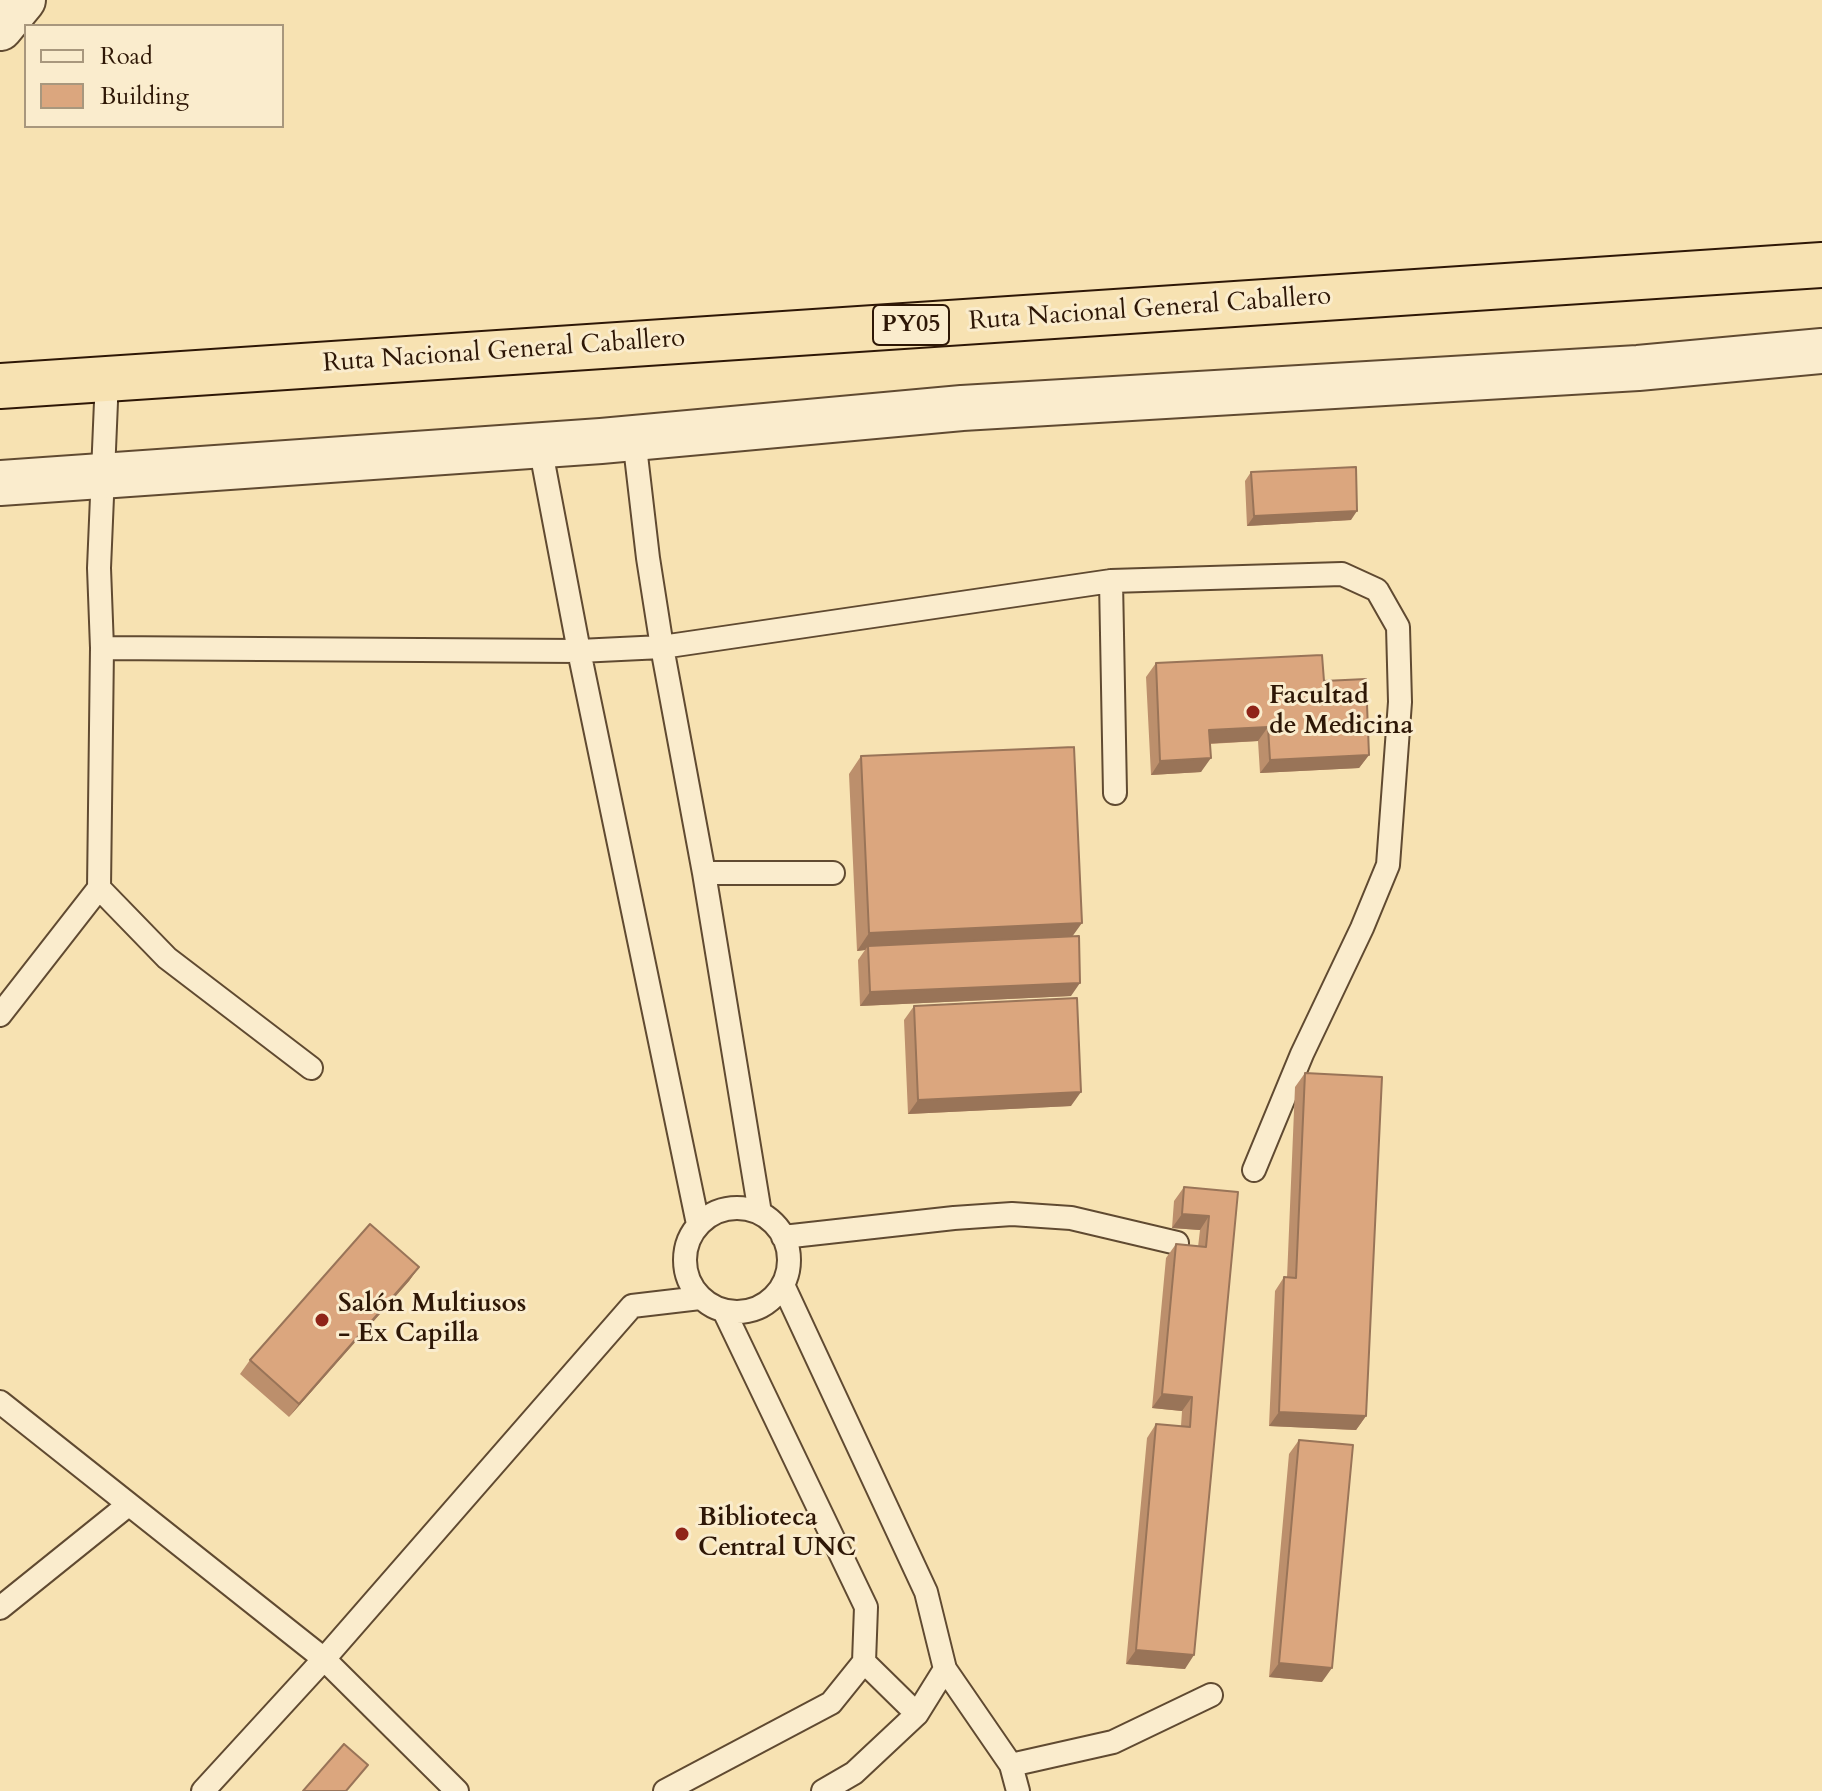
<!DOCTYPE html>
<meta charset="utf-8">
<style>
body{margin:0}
#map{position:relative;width:1822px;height:1791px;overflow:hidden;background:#f7e2b2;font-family:Cardo,serif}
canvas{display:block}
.legend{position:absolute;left:24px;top:24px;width:260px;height:104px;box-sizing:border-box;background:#faeccd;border:2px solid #a8977d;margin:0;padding:10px 14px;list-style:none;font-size:24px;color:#2e1706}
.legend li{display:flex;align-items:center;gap:16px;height:40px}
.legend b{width:40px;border:2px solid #a8977d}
</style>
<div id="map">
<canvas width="1822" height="1791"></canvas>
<ul class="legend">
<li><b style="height:10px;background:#faeccd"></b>Road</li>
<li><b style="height:22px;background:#dba67e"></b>Building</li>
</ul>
</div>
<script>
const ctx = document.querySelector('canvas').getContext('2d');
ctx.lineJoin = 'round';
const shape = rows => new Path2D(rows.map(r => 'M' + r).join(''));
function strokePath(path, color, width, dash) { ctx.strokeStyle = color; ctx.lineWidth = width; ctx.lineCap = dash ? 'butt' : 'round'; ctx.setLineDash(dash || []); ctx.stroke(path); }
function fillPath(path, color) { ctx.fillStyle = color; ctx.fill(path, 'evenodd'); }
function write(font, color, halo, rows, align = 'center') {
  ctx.font = font + ' Cardo,serif'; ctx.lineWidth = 6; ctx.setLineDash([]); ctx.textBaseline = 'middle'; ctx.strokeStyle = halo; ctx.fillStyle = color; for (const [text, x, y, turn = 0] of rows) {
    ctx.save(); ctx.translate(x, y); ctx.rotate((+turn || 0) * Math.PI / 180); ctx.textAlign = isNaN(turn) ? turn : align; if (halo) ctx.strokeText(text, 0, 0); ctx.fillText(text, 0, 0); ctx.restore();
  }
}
const lane = shape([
 [634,438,648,558,662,647,704,873,760,1213],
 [540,446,579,651,698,1224],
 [1111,581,1115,793],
 [102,648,579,651,662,647,1111,581,1342,574,1377,590,1398,627,1400,702,1388,865,1362,928,1302,1054,1254,1170],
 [704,873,833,873],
 [99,888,167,958,311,1068],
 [0,1015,99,888,102,648,99,568,107,378],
 '685 1260a52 52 0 1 1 104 0a52 52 0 1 1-104 0Z',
 [783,1237,954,1218,1012,1214,1071,1218,1177,1243],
 [783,1285,926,1592,945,1669,1011,1765,1018,1791],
 [0,1402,324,1659,457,1791],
 [0,1608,128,1505],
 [864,1662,917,1714],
 [1011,1765,1113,1742,1211,1695],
 [203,1791,324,1659,632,1306,700,1298],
 [665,1791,831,1703,864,1662,866,1607,725,1313],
 [823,1791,854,1773,917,1714,945,1669]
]);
const street = shape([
 [0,28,23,0],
 [0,483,601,441,962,408,1638,368,1822,351]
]);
const highway = shape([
 [0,386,1822,265]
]);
strokePath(lane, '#604a31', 26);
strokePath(street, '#604a31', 48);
strokePath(highway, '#2e1706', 48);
strokePath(lane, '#faeccd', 22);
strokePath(street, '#faeccd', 44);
strokePath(highway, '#f7e2b2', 44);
fillPath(shape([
 [1251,472,1351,520,1247,526,1245,481],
 [1156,663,1324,681,1369,755,1359,768,1260,773,1258,741,1210,744,1201,772,1151,775,1146,677],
 [861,756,1072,937,1071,996,860,1006,858,960,865,950,857,951,849,774],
 [914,1006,1071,1106,908,1114,904,1020],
 [1305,1073,1366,1416,1356,1430,1269,1426,1275,1291,1284,1277,1287,1278,1295,1087],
 [1184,1187,1238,1192,1185,1669,1126,1664,1147,1438,1156,1424,1181,1426,1182,1411,1152,1408,1166,1258,1176,1244,1198,1247,1200,1230,1172,1228,1174,1201],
 [419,1267,409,1281,289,1417,240,1374,250,1360],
 [1299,1440,1322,1682,1269,1677,1289,1454]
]), '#bc8f6c');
fillPath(shape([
 [1357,511,1351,520,1247,526,1254,516],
 [1268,727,1258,741,1200,744,1209,730],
 [1369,755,1359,768,1260,773,1270,760],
 [1211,758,1201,772,1151,775,1160,761],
 [1082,923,1069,941,868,946,865,950,857,951,869,933],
 [1080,983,1071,996,860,1006,870,992],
 [1081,1092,1071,1106,908,1114,918,1100],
 [1182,1214,1209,1216,1200,1230,1172,1228],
 [419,1267,409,1281,289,1417,299,1404],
 [1162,1394,1192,1397,1182,1411,1152,1408],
 [1279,1412,1366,1416,1356,1430,1269,1426],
 [1136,1650,1194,1655,1185,1669,1126,1664],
 [1279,1663,1332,1668,1322,1682,1269,1677]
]), '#997458');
const building = shape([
 [1356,467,1357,511,1254,516,1251,472,1356,467],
 [1322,655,1324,681,1366,679,1369,755,1270,760,1268,727,1209,730,1211,758,1160,761,1156,663,1322,655],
 [1074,747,1082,923,869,933,861,756,1074,747],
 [1079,936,1080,983,870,992,868,946,1079,936],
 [1077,998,1081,1092,918,1100,914,1006,1077,998],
 [1305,1073,1382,1077,1366,1416,1279,1412,1284,1277,1296,1278,1305,1073],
 [1184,1187,1238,1192,1194,1655,1136,1650,1156,1424,1190,1427,1192,1397,1162,1394,1176,1244,1206,1247,1209,1216,1182,1214,1184,1187],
 [370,1224,419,1267,299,1404,250,1360,370,1224],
 [1299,1440,1353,1445,1332,1668,1279,1663,1299,1440],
 [344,1744,368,1765,346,1791,303,1791,344,1744]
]);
fillPath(building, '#dba67e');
strokePath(building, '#997458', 2);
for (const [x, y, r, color] of [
 [1253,712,8,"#8f2418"],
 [322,1320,8,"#8f2418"],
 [682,1534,8,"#8f2418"]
]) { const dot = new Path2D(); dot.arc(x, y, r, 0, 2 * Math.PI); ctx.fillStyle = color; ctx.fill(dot); strokePath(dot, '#faeccd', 3); }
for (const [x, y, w] of [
 [911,325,76]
]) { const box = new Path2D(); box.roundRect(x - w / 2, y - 20, w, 40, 6); ctx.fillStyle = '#faeccd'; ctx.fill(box); strokePath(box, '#2e1706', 2); }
write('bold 24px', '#2e1706', null, [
 ["PY05",911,325]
]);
write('26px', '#2e1706', '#faeccd', [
 ["Ruta Nacional General Caballero",1150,310,-4],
 ["Ruta Nacional General Caballero",504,352,-4]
]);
write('bold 26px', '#2e1706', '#faeccd', [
 ["Facultad",1269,697],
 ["de Medicina",1269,727],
 ["Salón Multiusos",338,1305],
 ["- Ex Capilla",338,1335],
 ["Biblioteca",698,1519],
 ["Central UNC",698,1549]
], 'left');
</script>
